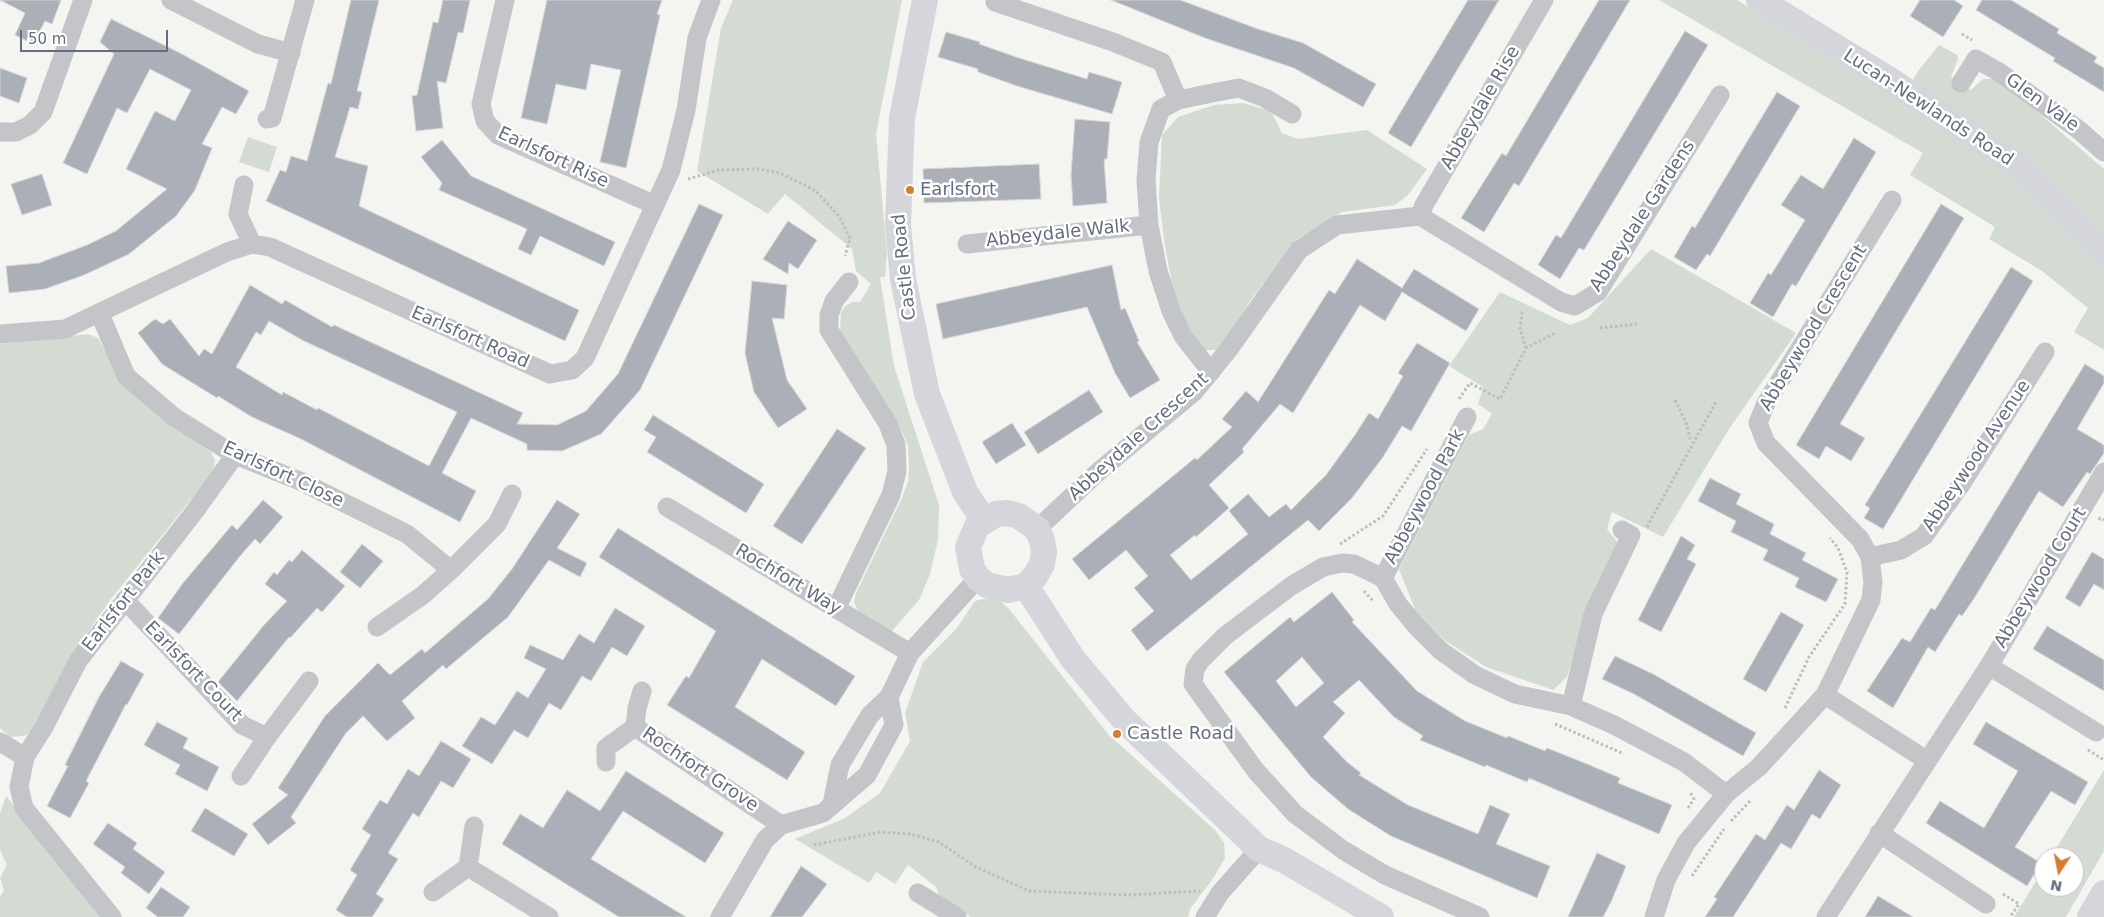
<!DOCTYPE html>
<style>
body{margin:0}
#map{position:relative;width:2104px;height:917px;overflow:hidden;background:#f4f4f1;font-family:"DejaVu Sans",sans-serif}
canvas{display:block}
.north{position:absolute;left:2034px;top:847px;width:50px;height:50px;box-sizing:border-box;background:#fff;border:1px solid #c1c5cc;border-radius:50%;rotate:191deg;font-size:14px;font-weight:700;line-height:20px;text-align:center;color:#656e80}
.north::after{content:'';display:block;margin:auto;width:18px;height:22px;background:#d67d2f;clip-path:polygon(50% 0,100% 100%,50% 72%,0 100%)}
.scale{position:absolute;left:20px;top:30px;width:148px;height:22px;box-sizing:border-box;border:2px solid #656e80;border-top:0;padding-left:6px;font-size:15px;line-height:18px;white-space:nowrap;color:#656e80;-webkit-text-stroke:4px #fff;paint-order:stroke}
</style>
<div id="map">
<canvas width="2104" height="917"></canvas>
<div class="north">N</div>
<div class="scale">50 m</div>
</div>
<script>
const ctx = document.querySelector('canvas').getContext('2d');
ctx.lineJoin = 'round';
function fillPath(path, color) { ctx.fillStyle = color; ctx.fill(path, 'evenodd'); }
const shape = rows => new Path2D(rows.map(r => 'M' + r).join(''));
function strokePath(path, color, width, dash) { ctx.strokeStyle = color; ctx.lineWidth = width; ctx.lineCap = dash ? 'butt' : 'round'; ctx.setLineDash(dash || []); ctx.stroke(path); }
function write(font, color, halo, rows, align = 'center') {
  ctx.font = font + ' "DejaVu Sans",sans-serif'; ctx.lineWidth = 5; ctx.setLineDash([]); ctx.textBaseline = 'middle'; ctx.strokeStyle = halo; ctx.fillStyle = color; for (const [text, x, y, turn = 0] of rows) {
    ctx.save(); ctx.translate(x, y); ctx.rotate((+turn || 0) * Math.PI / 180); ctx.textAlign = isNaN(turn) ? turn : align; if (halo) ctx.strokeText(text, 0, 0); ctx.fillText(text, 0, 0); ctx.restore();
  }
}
fillPath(shape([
 [733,0,902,0,876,134,887,253,885,277,880,277,894,366,939,505,938,540,930,574,919,600,891,632,863,615,857,609,854,602,856,593,902,498,908,481,909,469,908,446,902,432,840,332,841,312,845,306,852,302,860,302,871,284,856,271,852,249,785,194,768,214,697,171,721,28],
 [1659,0,1737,0,1901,99,1919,70,1939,45,1957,55,1958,59,1951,77,1971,90,1983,79,1996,79,2026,102,2104,169,2104,350,2074,332,2088,308,2042,271,1989,239,1995,227,1910,175,1923,153],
 [1243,103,1271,111,1282,133,1298,139,1367,130,1427,169,1408,195,1395,205,1342,212,1296,240,1250,301,1221,350,1201,350,1175,300,1164,240,1159,198,1162,135,1178,117,1214,105],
 [248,137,277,147,269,172,239,162],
 [1651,249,1796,333,1729,429,1663,537,1612,512,1607,529,1618,543,1592,595,1567,677,1553,690,1486,667,1446,641,1418,617,1399,569,1469,435,1483,429,1492,414,1478,404,1483,387,1449,366,1500,292,1570,325,1588,318],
 [88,334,98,338,121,379,152,409,211,452,215,460,214,467,205,482,111,599,68,661,31,732,24,736,10,737,0,728,0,344],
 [995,596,1009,609,1109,735,1215,830,1224,843,1225,858,1212,880,1190,909,1188,917,971,917,940,898,936,887,908,865,895,884,876,872,869,883,795,839,845,818,880,793,910,741,905,713,923,662,956,629,975,601],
 [2104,770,2104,851,2066,917,2014,917,2044,868,2044,887,2074,887,2074,857,2051,857],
 [6,796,101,917,0,917,0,897,4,890,0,878,7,865,0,850,0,814]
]), '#d4dbd2');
const building = shape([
 [0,0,61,0,52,24,45,21,33,44,15,35,25,13,0,0],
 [351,0,379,0,357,91,362,92,358,109,350,107,335,157,368,166,359,206,579,310,565,341,266,201,280,170,286,172,291,156,307,161,328,83,331,84,351,0],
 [443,0,470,0,463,33,458,32,446,83,437,81,443,128,416,131,412,96,417,95,433,22,438,23,443,0],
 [547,0,662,0,657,14,660,15,626,168,600,162,621,70,591,64,586,90,556,84,547,124,521,118,547,0],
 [1111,0,1180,0,1258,29,1303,43,1376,84,1363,107,1294,68,1205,38,1111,0],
 [1468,0,1499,0,1411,147,1388,133,1468,0],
 [1599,0,1630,0,1519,186,1514,183,1484,232,1461,218,1502,153,1506,156,1599,0],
 [1920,0,1954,0,1963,6,1943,37,1910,16,1920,0],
 [1982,0,2011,0,2059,29,2057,33,2097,57,2094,62,2104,68,2104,92,2053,61,2055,58,1976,10,1982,0],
 [111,19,180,53,249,91,236,114,222,107,202,144,212,148,195,190,176,216,129,254,84,275,45,289,9,293,6,266,39,263,87,245,116,231,167,189,126,169,155,111,175,121,191,90,150,69,127,113,117,108,87,174,63,163,114,54,100,42,111,19],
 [1685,31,1708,45,1584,250,1579,248,1560,279,1538,265,1556,235,1561,238,1685,31],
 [946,32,980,42,979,44,1019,58,1087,79,1089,72,1122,82,1112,114,1017,86,978,72,978,69,938,57,946,32],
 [0,68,27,78,19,103,0,96,0,68],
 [1777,92,1800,106,1710,256,1707,254,1696,270,1674,257,1692,226,1695,228,1777,92],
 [1075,119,1110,122,1107,159,1104,159,1107,203,1073,206,1071,175,1075,119],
 [1854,138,1876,152,1796,286,1792,284,1773,317,1750,303,1768,273,1771,275,1805,220,1781,205,1801,175,1823,189,1854,138],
 [442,140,471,176,615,242,604,266,540,236,531,255,518,249,527,229,439,190,442,183,421,157,442,140],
 [1039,164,1041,199,924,203,923,169,1039,164],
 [42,174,52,205,22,215,11,184,42,174],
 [699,204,723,215,640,390,601,434,562,451,527,450,527,444,471,418,442,473,476,491,460,522,301,439,252,417,218,396,217,398,162,364,138,333,155,319,163,324,170,319,199,356,204,349,212,354,250,285,282,304,285,300,332,327,334,325,523,413,517,424,557,425,586,411,618,374,699,204],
 [269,321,302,340,457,412,429,466,318,408,317,410,283,392,282,395,236,367,256,332,261,335,269,321],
 [1941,204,1964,218,1840,424,1865,438,1851,461,1826,446,1819,459,1796,445,1941,204],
 [788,221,817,240,798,269,789,263,788,274,763,259,788,221],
 [1357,259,1402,288,1414,269,1479,309,1466,331,1402,292,1385,321,1360,305,1293,413,1280,404,1242,449,1244,452,1209,485,1229,508,1196,537,1195,535,1170,555,1191,580,1248,534,1229,511,1248,494,1269,517,1286,504,1291,510,1326,475,1355,435,1369,413,1378,419,1403,376,1398,373,1417,343,1450,363,1411,431,1402,426,1383,457,1352,498,1319,531,1308,520,1147,651,1131,630,1154,611,1134,588,1148,576,1126,550,1089,580,1072,559,1195,458,1197,460,1232,427,1222,419,1246,391,1258,402,1329,290,1335,294,1357,259],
 [1112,265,1121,310,1125,308,1139,341,1137,342,1160,380,1130,398,1115,373,1087,307,943,339,936,304,1112,265],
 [2011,267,2033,281,1883,529,1864,518,1870,508,1865,505,2011,267],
 [752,281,787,285,784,319,772,318,787,380,807,409,778,428,754,392,745,353,752,281],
 [2085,364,2104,376,2104,383,2077,429,2104,445,2104,453,2090,474,2087,472,2063,507,2039,491,1975,597,1962,616,1959,614,1935,652,1928,647,1893,708,1867,691,1902,638,1910,642,1931,608,1935,610,2085,364],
 [1089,390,1103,412,1038,454,1024,432,1089,390],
 [653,415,764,484,746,513,647,452,656,437,644,430,653,415],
 [1012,423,1026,445,996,464,982,442,1012,423],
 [837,429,866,448,802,544,773,526,837,429],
 [1710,478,1741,494,1736,504,1774,524,1770,534,1806,553,1802,560,1838,579,1826,602,1795,587,1799,578,1763,560,1768,550,1731,532,1736,521,1698,501,1710,478],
 [263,500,283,517,260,544,255,539,240,556,179,634,158,618,183,583,232,525,237,530,263,500],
 [557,500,580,514,557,548,587,563,580,577,549,560,508,617,446,669,443,665,402,701,415,718,387,741,363,716,346,733,291,817,296,823,268,845,252,824,288,795,278,788,325,716,378,663,390,675,422,649,425,653,488,599,512,569,557,500],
 [618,528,855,676,836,706,762,659,735,707,805,752,787,780,667,705,686,676,689,678,716,631,599,557,618,528],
 [1681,536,1695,545,1687,559,1696,564,1661,632,1638,620,1681,536],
 [362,544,383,561,360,588,340,572,362,544],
 [302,550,345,586,322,612,317,608,290,638,289,637,237,701,218,682,264,625,287,601,265,584,274,572,277,575,289,560,292,562,302,550],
 [2092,552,2104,559,2104,590,2094,584,2080,607,2065,598,2092,552],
 [1332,592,1354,620,1352,622,1417,691,1465,721,1507,738,1508,736,1545,751,1547,748,1587,764,1620,778,1618,783,1672,805,1659,834,1529,778,1527,782,1486,765,1485,767,1420,740,1423,736,1394,717,1359,680,1333,702,1345,713,1323,737,1347,762,1361,773,1359,775,1408,805,1478,834,1490,805,1510,814,1496,844,1550,866,1537,898,1391,836,1348,809,1311,777,1224,672,1290,617,1294,622,1332,592],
 [1302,657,1324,683,1296,707,1276,681,1302,657],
 [615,608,645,626,627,656,612,647,591,681,582,676,561,710,549,703,528,738,514,730,492,764,462,746,481,717,495,725,517,691,528,698,546,669,524,658,530,645,563,660,579,634,594,643,615,608],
 [1781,612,1804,625,1766,692,1743,679,1781,612],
 [2047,626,2104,660,2104,691,2033,649,2047,626],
 [1615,656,1653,674,1756,733,1743,756,1634,694,1602,679,1615,656],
 [121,661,144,674,127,705,126,704,86,781,89,783,70,818,47,806,68,766,65,765,99,697,121,661],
 [157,722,188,738,183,748,219,767,207,791,175,774,180,765,144,745,157,722],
 [1986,722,2088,782,2075,805,2051,791,2015,847,2041,863,2027,886,1926,823,1940,801,1984,828,2018,771,1973,744,1986,722],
 [441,741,471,759,453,788,441,781,419,817,413,813,388,853,398,859,376,894,384,899,372,917,347,917,336,910,357,875,350,870,371,835,362,829,380,800,387,804,408,769,419,776,441,741],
 [1819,770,1841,785,1820,819,1812,814,1791,849,1781,843,1733,917,1705,917,1717,899,1714,897,1756,834,1765,840,1787,805,1794,810,1819,770],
 [626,771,724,833,705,863,623,811,591,859,686,917,619,917,502,844,520,814,543,828,567,790,600,811,626,771],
 [205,808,248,834,234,856,191,831,205,808],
 [108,823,137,843,133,849,165,872,149,894,121,873,125,867,93,844,108,823],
 [1597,853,1626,866,1611,902,1603,917,1568,917,1597,853],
 [801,866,827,884,802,917,770,917,801,866],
 [161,887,190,907,183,917,158,917,146,908,161,887],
 [1878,896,1913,917,1865,917,1878,896]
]);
fillPath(building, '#abafb7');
strokePath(building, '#d5d6d4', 1);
strokePath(shape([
 [1962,34,1972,40],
 [688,179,719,170,758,169,780,173,816,191,839,216,850,238,845,256],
 [1522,312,1520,329,1526,348],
 [1600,328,1637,324],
 [1459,399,1470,383,1500,399,1526,348,1555,333],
 [1675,400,1686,422,1691,442],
 [2099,520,2100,518,2104,520],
 [1647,527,1717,400],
 [1340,544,1383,516,1427,449],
 [1364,591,1373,601],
 [1785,708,1809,657,1845,604,1847,572,1838,548,1830,538],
 [1555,724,1624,754],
 [2088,750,2104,760],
 [1688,808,1694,799,1690,792],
 [1731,821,1751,800],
 [814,845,880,832,910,834,939,842,974,866,1029,891,1129,895,1200,891],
 [1692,876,1724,829],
 [2003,894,2019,904,2010,917]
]), '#bcbdc0', 3, [2.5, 2.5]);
strokePath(shape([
 [171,0,258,44,291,53],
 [505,0,481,104,485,121,498,135,655,205],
 [995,2,1113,42,1162,62,1178,100],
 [1961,83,1976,59,1999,72,2079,130,2104,152],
 [267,119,272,118,305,0],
 [0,132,16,132,30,125,43,112,83,0],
 [244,185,238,214,252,244],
 [1420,216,1561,302,1575,306,1598,292,1720,95],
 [1420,216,1424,205,1544,0],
 [967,244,1149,225],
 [100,314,126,376,174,417,235,455,300,481,407,534,451,570],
 [0,334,65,329,227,252,252,244,270,247,550,374,572,370,585,358,671,170,686,110,697,38,711,0],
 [1211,372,1183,336,1171,311,1158,271,1149,225,1146,180,1149,142,1161,109,1178,100,1212,93,1239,88,1265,98,1292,114],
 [667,507,910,653],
 [1037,529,1098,472,1194,392,1229,349,1299,250,1337,225,1420,216],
 [1870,557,1901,550,1924,536,1962,483,2045,352],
 [1383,578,1467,417],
 [125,600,242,725,267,737],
 [836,609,891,495,897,471,896,445,888,424,829,330,829,315,834,301,849,282],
 [377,627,423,595,451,570,497,524,512,494],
 [1989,666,2096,732],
 [1825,695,1926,760],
 [1571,706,1593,614,1631,535,1622,530],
 [635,727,637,708,642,691],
 [0,742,25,757],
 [606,762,606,748,635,727,781,825],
 [241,776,267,737,309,681],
 [832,804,840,765,870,715,889,697,910,653,978,578],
 [1879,833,1986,904],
 [468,867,549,917],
 [433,892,468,867,474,826],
 [918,893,957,917],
 [112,917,24,808,19,787,25,757,44,727,78,661,195,511,235,455],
 [720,917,765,840,781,825,823,813,867,775,894,725,889,697],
 [1205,917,1220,893,1259,849],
 [1480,917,1385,875,1343,850,1295,814,1256,771,1193,684,1195,669,1201,660,1225,636,1291,586,1323,567,1342,563,1354,564,1383,578,1398,604,1417,627,1441,651,1475,675,1515,694,1571,706,1614,725,1684,762,1726,794],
 [1654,917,1666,880,1686,843,1726,794,1759,767,1825,695,1871,600,1873,582,1870,557,1860,539,1766,443,1758,423,1766,403,1892,200],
 [1826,917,1989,666,2104,472]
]), '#c3c5c9', 19);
strokePath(shape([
 [925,0,902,118,898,225,903,279,927,394,965,492,984,521],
 [1759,0,1890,80,2011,161,2052,200,2104,255],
 [1008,513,1019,516,1037,529,1042,540,1044,552,1042,564,1036,575,1026,586,1008,590,987,585,978,578,972,569,968,547,977,526,996,514,1008,513],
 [1026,586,1073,659,1125,721,1259,849,1284,860,1381,917],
 [2090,917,2104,893]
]), '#d4d6dc', 26);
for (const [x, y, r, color] of [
 [910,190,5,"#d67d2f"],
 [1117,734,5,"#d67d2f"]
]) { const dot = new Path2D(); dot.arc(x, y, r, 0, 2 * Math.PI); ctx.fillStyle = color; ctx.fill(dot); strokePath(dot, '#fff', 2); }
write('18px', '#656e80', '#fff', [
 ["Glen Vale",2042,103,36],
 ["Abbeydale Rise",1481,108,-60],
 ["Lucan-Newlands Road",1928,108,33],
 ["Earlsfort Rise",553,158,25],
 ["Abbeydale Gardens",1643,216,-57],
 ["Abbeydale Walk",1058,234,-6],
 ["Castle Road",905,267,-96],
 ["Abbeywood Crescent",1814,328,-59],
 ["Earlsfort Road",470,338,24],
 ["Abbeydale Crescent",1139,437,-42],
 ["Abbeywood Avenue",1977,456,-56],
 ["Earlsfort Close",283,475,25],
 ["Abbeywood Park",1425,497,-62],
 ["Abbeywood Court",2041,578,-59],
 ["Rochfort Way",788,580,31],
 ["Earlsfort Park",124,602,-52],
 ["Earlsfort Court",193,672,46],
 ["Rochfort Grove",700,770,34]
]);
write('18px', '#656e80', '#fff', [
 ["Earlsfort",920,190],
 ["Castle Road",1127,734]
], 'left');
</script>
